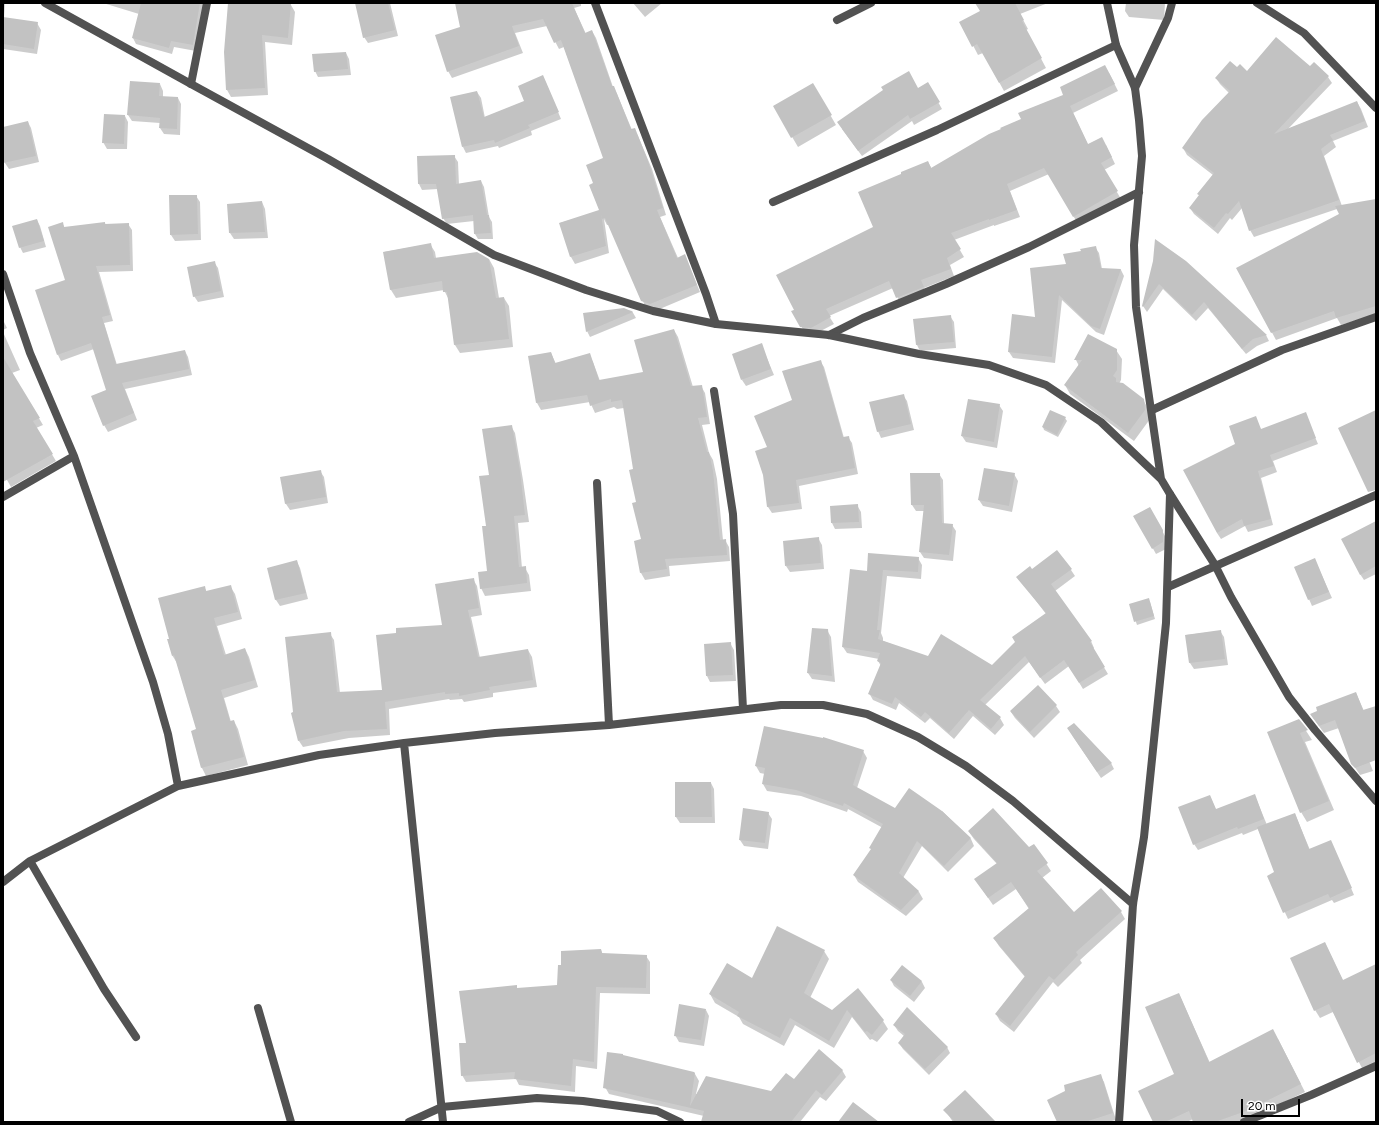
<!DOCTYPE html>
<style>
body{margin:0}
#map{position:relative;width:1379px;height:1125px;overflow:hidden;background:#fff;font-family:Figtree,sans-serif}
canvas{display:block}
.frame{position:absolute;inset:0;border:4px solid #000;pointer-events:none}
.scale{position:absolute;left:1241px;top:1099px;width:59px;height:18px;box-sizing:border-box;border:2px solid #000;border-top:0;padding-left:5px;font-size:12px;line-height:14px;white-space:nowrap;color:#000;-webkit-text-stroke:3px #fff;paint-order:stroke}
</style>
<div id="map">
<canvas width="1379" height="1125"></canvas>
<div class="frame"></div>
<div class="scale">20 m</div>
</div>
<script>
const ctx = document.querySelector('canvas').getContext('2d');
ctx.lineJoin = 'round';
function fillPath(path, color) { ctx.fillStyle = color; ctx.fill(path, 'evenodd'); }
const shape = rows => new Path2D(rows.map(r => 'M' + r).join(''));
function strokePath(path, color, width, dash) { ctx.strokeStyle = color; ctx.lineWidth = width; ctx.lineCap = dash ? 'butt' : 'round'; ctx.setLineDash(dash || []); ctx.stroke(path); }
fillPath(shape([
 [3,3,5,3,4,18,37,23,41,30,37,54,3,49],
 [103,3,204,3,196,51,174,47,172,54,136,44,133,38,139,14],
 [229,3,274,3,291,5,295,12,292,45,265,42,268,95,231,97,227,90,225,52],
 [356,3,390,3,398,36,368,43,364,37],
 [456,3,581,3,581,6,574,8,586,34,592,31,596,38,613,87,617,94,632,130,634,129,638,136,652,169,666,215,660,217,678,258,685,255,700,292,655,311,646,308,609,225,607,225,604,219,609,253,575,264,571,257,560,223,600,211,595,184,604,158,564,47,559,49,547,26,515,33,523,53,452,78,448,71,461,27],
 [633,3,662,3,645,17],
 [976,3,1048,3,1020,14,1028,29,1026,30,1046,68,1004,91,983,53,978,55,961,22,981,12],
 [1126,3,1165,3,1164,20,1129,17,1125,11],
 [346,53,349,59,351,75,318,77,315,71],
 [1237,68,1247,72,1310,68,1328,77,1332,83,1288,129,1357,102,1361,109,1368,127,1333,141,1336,147,1324,156,1342,206,1376,200,1376,314,1341,325,1337,318,1276,340,1238,269,1340,214,1337,209,1254,237,1250,230,1242,208,1232,220,1230,218,1218,234,1194,214,1190,208,1200,196,1198,194,1213,175,1187,155,1183,148,1229,93,1220,84,1216,78],
 [1109,73,1118,91,1073,113,1088,145,1106,145,1115,164,1104,170,1121,199,1078,224,1049,174,1010,191,1020,217,994,226,994,225,954,240,964,257,950,265,954,276,924,288,927,294,901,305,893,288,829,316,834,324,815,334,805,333,793,311,874,227,928,162,932,169],
 [546,83,561,119,531,131,532,135,499,148,498,146,466,153,463,147,477,92,481,98,485,118,526,101],
 [160,84,163,91,163,98,178,98,181,104,180,135,164,134,160,128,160,123,132,121,128,115],
 [928,84,942,109,914,125,912,121,862,156,842,129],
 [813,85,836,125,798,147,774,106],
 [125,116,128,122,127,149,107,149,103,142],
 [28,122,31,128,39,162,9,169,5,163,3,154,3,128],
 [454,156,458,162,459,185,481,181,484,187,489,217,492,222,493,239,478,239,475,234,474,221,447,224,443,218,438,189,422,190,419,184,418,157],
 [196,196,200,202,201,240,175,241,171,235],
 [262,202,265,209,268,238,234,239,230,233],
 [37,220,40,226,46,247,23,253,20,247],
 [62,223,65,228,105,223,106,225,128,224,132,230,133,271,99,272,113,321,104,323,117,365,185,351,188,357,192,375,125,389,137,420,108,432,104,425,107,391,94,349,61,361,58,355,66,281],
 [430,244,435,252,436,258,489,259,494,268,499,298,504,298,509,306,513,347,460,353,455,345,449,300,444,290,396,298,391,290,384,252],
 [1095,247,1099,253,1102,269,1121,270,1124,276,1104,335,1096,332,1062,300,1055,363,1013,358,1009,352,1036,318,1067,265,1082,251],
 [1154,261,1185,262,1266,335,1269,341,1257,346,1246,354,1208,308,1196,321,1163,289,1147,312,1143,306],
 [214,262,218,268,224,297,198,302,194,296],
 [624,309,632,311,636,318,590,337,587,331],
 [950,316,954,322,956,348,920,351,917,345,914,320],
 [3,320,7,328,3,330],
 [674,330,678,337,693,387,701,386,705,393,710,424,702,425,709,453,713,460,717,479,723,540,725,540,729,547,730,561,669,566,670,576,645,580,641,573,642,540,634,470,624,408,617,409,614,407,595,413,590,402,541,410,537,403,530,357,551,353,556,364,589,355,593,362,600,381,645,373],
 [3,332,20,370,12,373,43,425,36,428,56,461,11,487,3,473],
 [761,344,774,375,746,386,742,380],
 [1116,350,1122,359,1121,380,1119,384,1143,399,1148,409,1150,419,1134,441,1070,394,1065,385,1079,366,1076,360],
 [820,361,824,367,844,438,848,437,852,443,858,474,799,486,802,509,772,513,768,507,764,475,769,448,793,401],
 [903,395,907,401,914,430,881,438,878,431],
 [999,405,1003,411,997,448,966,442,962,436],
 [1305,413,1318,444,1273,461,1277,472,1261,478,1273,525,1248,532,1245,526,1221,539,1217,533,1236,444,1255,417,1261,430],
 [1065,418,1067,421,1058,437,1044,430,1043,427],
 [511,426,515,433,523,480,529,522,518,523,522,568,525,568,529,575,531,591,485,596,481,588,488,572,487,527,490,475],
 [320,471,324,477,328,503,290,510,286,504,281,478],
 [939,474,943,480,944,524,952,525,956,531,953,561,924,558,920,552,925,511,916,511,912,505],
 [1014,474,1018,481,1012,512,983,506,979,500],
 [857,505,861,512,862,528,835,529,832,523,831,507],
 [1150,508,1166,538,1166,549,1156,554,1135,516],
 [1376,524,1376,574,1364,580,1360,574],
 [818,538,822,545,824,569,790,572,786,566],
 [918,558,922,565,921,579,887,576,881,633,883,638,883,641,928,658,992,666,1046,614,1018,577,1032,570,1071,570,1075,576,1055,591,1091,641,1094,648,1093,649,1108,674,1083,689,1069,666,1045,684,1029,662,985,705,1000,718,1004,725,995,735,973,716,954,739,930,718,925,723,899,703,896,710,873,700,869,693,881,666,878,661,879,659,847,653,843,647,868,572],
 [1315,560,1332,598,1312,606,1295,567],
 [297,562,300,568,308,599,280,606,276,600,269,569],
 [473,579,477,586,482,615,471,617,480,658,528,650,532,657,537,687,493,693,493,697,464,702,462,699,450,700,449,699,389,709,390,735,349,738,303,747,299,741,330,634,334,640,340,693,383,690,443,626],
 [230,586,235,594,242,619,217,626,226,655,245,649,249,657,258,687,224,698,231,722,234,721,238,729,248,765,206,776,202,768,197,730,177,663,172,655,170,639,204,587,207,592],
 [1150,602,1155,619,1137,625,1130,604],
 [827,630,831,637,835,682,812,679,808,673],
 [1220,631,1224,637,1228,665,1194,669,1190,663,1186,635],
 [730,643,734,650,736,681,710,682,707,676],
 [1038,686,1056,706,1060,712,1034,738,1015,718,1011,712],
 [1356,693,1364,711,1376,707,1376,755,1368,758,1373,771,1360,775,1352,763,1339,728,1324,733,1311,715],
 [1299,720,1312,740,1305,742,1334,810,1307,822,1301,812],
 [1072,735,1111,763,1114,769,1101,778],
 [863,751,867,758,857,788,895,810,942,811,971,839,974,846,948,872,922,846,903,878,919,892,923,899,906,916,858,882,854,875,872,850,883,828,848,809,847,812,801,796,767,791,763,784,765,774,760,773,756,766],
 [711,783,714,789,715,823,680,823,676,817],
 [1210,796,1216,810,1255,796,1267,825,1295,814,1310,850,1334,848,1354,895,1334,903,1332,900,1288,919,1268,876,1276,873,1258,829,1243,835,1242,833,1198,850,1194,844],
 [768,813,772,819,768,849,744,846,740,840],
 [969,832,1029,849,1034,845,1051,871,1042,878,1074,913,1121,912,1125,919,1080,960,1082,963,1058,987,1053,982,1014,1032,1000,1021,996,1014,1025,977,999,946,994,938,1029,909,1016,889,993,905,980,886,997,864,974,839],
 [1325,943,1343,981,1376,966,1376,1064,1363,1070,1333,1012,1320,1018,1315,1010],
 [601,950,603,955,646,956,650,962,650,994,600,993,597,1069,576,1066,575,1092,519,1085,516,1079,466,1082,462,1075,467,1044,516,986,518,989,558,986],
 [824,951,829,959,810,998,832,1011,858,990,883,1021,888,1029,877,1042,872,1039,870,1040,852,1017,834,1048,795,1025,784,1046,743,1024,739,1017,715,1003,710,994],
 [902,966,922,982,925,988,914,1002,894,986,891,980],
 [1179,994,1210,1063,1278,1039,1305,1092,1242,1122,1194,1122,1193,1119,1187,1122,1154,1122,1176,1075],
 [706,1010,709,1016,704,1046,679,1042,675,1035],
 [894,1025,947,1047,950,1053,929,1075,903,1049,899,1043,904,1036,898,1031],
 [842,1070,846,1077,826,1101,820,1097,800,1122,702,1122,704,1116,609,1094,605,1087,695,1074,699,1081,696,1094,771,1092,794,1081],
 [1100,1075,1104,1082,1116,1120,1108,1122,1058,1122],
 [945,1110,992,1122,953,1122]
]), '#0003');
fillPath(shape([
 [141,3,200,3,193,45,171,41,169,48,132,38],
 [228,3,291,3,288,38,262,35,265,88,226,90,224,52],
 [355,3,388,3,395,30,363,38],
 [455,3,572,3,585,33,592,30,612,86,614,86,631,129,635,128,648,161,663,208,657,210,677,258,685,254,697,285,650,304,641,301,605,218,602,219,601,214,606,246,570,257,559,223,599,210,589,185,593,183,586,165,603,158,561,40,554,43,543,19,512,26,519,46,447,72,435,35,460,27],
 [975,3,1015,3,1024,20,1022,21,1042,58,999,83,977,44,972,47,959,22,980,11],
 [3,17,38,22,34,49,3,44],
 [1276,37,1310,66,1314,62,1329,76,1274,134,1357,101,1365,121,1330,135,1333,140,1321,149,1339,200,1249,231,1239,201,1228,214,1226,213,1214,228,1189,208,1199,195,1197,194,1214,173,1182,148,1202,120,1230,91,1215,78,1230,61,1237,67,1240,64,1247,71],
 [346,52,348,69,314,72,312,54],
 [1105,65,1115,84,1070,106,1088,144,1102,137,1112,157,1101,163,1118,191,1073,217,1044,168,1007,184,1017,210,989,220,989,219,951,233,961,249,947,258,951,269,921,280,924,287,896,298,889,281,826,309,831,317,811,328,800,327,791,311,794,310,776,275,873,227,858,192,901,174,901,172,928,161,931,168,989,134,1001,129,1000,128,1021,119,1018,113,1063,95,1060,87],
 [909,71,918,88,928,82,940,102,910,119,908,115,858,151,837,122,883,90,881,87],
 [543,75,559,112,528,125,530,128,495,143,494,140,462,147,450,97,477,91,484,117,524,101,518,86],
 [130,81,160,83,159,96,178,97,177,129,159,128,160,118,127,115],
 [813,83,832,115,791,138,773,106],
 [104,114,125,115,124,144,102,143],
 [28,121,36,156,3,163,3,127],
 [455,155,456,184,481,180,487,215,489,215,491,233,474,234,473,215,442,219,436,184,418,184,417,156],
 [169,195,197,195,198,234,170,235],
 [1376,199,1376,306,1336,318,1334,311,1271,333,1236,268,1339,214,1335,206],
 [262,201,265,232,229,233,227,204],
 [37,219,44,241,19,248,12,226],
 [63,222,64,227,105,222,105,224,129,223,130,265,96,266,110,315,102,317,116,364,185,350,189,369,122,383,134,413,103,426,91,396,106,390,91,343,57,355,35,290,65,280,48,227],
 [1155,239,1186,261,1267,335,1253,339,1242,349,1204,302,1192,315,1159,284,1143,307,1142,306,1153,261],
 [431,243,434,258,477,252,489,259,496,298,504,297,509,339,454,345,447,292,443,292,442,281,390,290,383,252],
 [1096,246,1101,268,1121,269,1100,329,1091,326,1059,295,1052,357,1008,352,1012,314,1035,317,1030,268,1066,264,1063,254,1081,251,1080,249],
 [215,261,221,291,193,297,187,267],
 [624,308,633,312,586,332,583,313],
 [951,315,954,342,916,345,913,319],
 [674,329,691,386,702,385,707,417,698,418,707,452,709,452,713,471,720,540,726,539,727,555,665,559,667,569,640,573,634,541,641,539,632,503,636,502,629,470,633,469,622,400,611,402,611,399,590,406,587,395,536,403,528,356,551,352,555,363,590,353,599,380,643,372,634,340],
 [1088,334,1117,349,1117,370,1113,376,1116,378,1116,382,1123,383,1144,399,1145,410,1128,433,1064,385,1082,360,1074,360],
 [762,343,771,369,741,380,732,354],
 [3,357,40,418,33,421,53,454,3,482],
 [821,360,843,437,849,436,855,468,796,480,799,503,767,507,763,475,755,451,767,447,754,416,792,400,782,371],
 [904,394,911,424,877,432,869,402],
 [968,399,1000,404,994,442,961,436],
 [1050,410,1066,417,1057,435,1042,427],
 [1376,410,1376,490,1368,492,1338,428],
 [1306,412,1316,438,1270,455,1274,466,1258,471,1271,519,1244,526,1242,519,1217,533,1183,470,1235,444,1229,426,1256,416,1261,429],
 [512,425,520,471,525,515,514,516,519,567,526,566,527,583,480,589,478,572,487,571,482,526,486,526,479,476,489,475,482,429],
 [984,468,1015,473,1009,506,978,500],
 [321,470,326,497,285,504,280,477],
 [910,473,940,473,942,523,953,524,949,555,919,552,924,505,911,505],
 [858,504,859,522,831,523,830,506],
 [1150,507,1163,530,1163,542,1152,549,1133,516],
 [1376,521,1376,566,1360,575,1341,539],
 [819,537,821,563,785,566,783,541],
 [1057,550,1072,569,1051,584,1092,641,1090,642,1105,667,1079,683,1064,660,1040,678,1025,656,980,700,1001,717,991,729,969,710,949,733,925,712,921,717,895,697,892,704,868,694,881,663,877,661,880,653,842,647,850,569,867,571,868,553,919,557,918,572,883,570,877,630,880,630,878,639,928,656,941,634,992,665,1015,642,1012,637,1046,613,1016,577,1030,566,1032,569],
 [1315,558,1329,592,1308,600,1294,567],
 [297,560,306,593,275,600,267,568],
 [474,578,479,608,468,610,478,657,528,649,533,680,489,687,490,690,459,696,459,693,445,694,445,692,385,702,387,729,344,731,298,741,291,713,293,712,285,637,331,632,337,692,382,690,376,635,396,633,396,628,442,625,435,584],
 [231,585,238,612,214,618,224,655,245,648,255,680,221,690,230,721,234,720,244,757,201,768,191,731,196,729,174,655,172,656,167,639,169,639,158,598,205,586,206,591],
 [1149,598,1154,616,1134,622,1129,604],
 [812,628,828,629,832,676,807,673],
 [1221,630,1225,659,1189,663,1185,635],
 [731,642,733,675,706,676,704,644],
 [1038,685,1057,705,1030,732,1010,711],
 [1356,692,1363,710,1376,706,1376,760,1355,768,1351,764,1335,720,1319,726,1310,714,1317,711,1316,707],
 [1299,719,1308,730,1300,733,1329,801,1300,813,1267,732],
 [1074,723,1112,763,1097,772,1067,728],
 [764,726,823,738,823,737,864,750,853,785,895,808,909,788,942,811,971,838,944,866,917,841,899,873,919,891,901,910,853,875,871,849,869,848,883,824,844,803,843,806,796,790,762,784,765,768,755,766],
 [675,782,711,782,712,817,675,817],
 [1255,794,1264,819,1238,829,1237,827,1193,845,1178,807,1210,795,1216,809],
 [743,808,769,812,765,843,739,840],
 [993,808,1029,847,1034,844,1048,863,1037,871,1074,912,1101,888,1122,911,1076,952,1078,955,1054,980,1049,976,1010,1026,995,1014,1025,976,993,938,1029,908,1011,882,988,898,974,879,997,863,968,831],
 [1295,813,1309,849,1331,840,1352,888,1330,898,1328,894,1283,913,1267,876,1274,872,1257,827],
 [777,926,825,950,804,993,832,1010,858,988,884,1020,872,1035,867,1031,865,1032,847,1010,829,1041,790,1018,780,1038,737,1016,739,1012,709,994,727,963,752,978],
 [1325,942,1343,980,1376,964,1376,1053,1357,1063,1329,1004,1314,1011,1290,958],
 [601,949,602,953,647,955,646,988,596,987,594,1062,573,1059,571,1086,514,1079,515,1072,461,1076,459,1043,466,1043,459,991,517,985,517,988,557,985,558,965,561,965,561,951],
 [902,965,922,981,910,996,890,980],
 [1179,993,1209,1062,1273,1029,1301,1084,1246,1111,1215,1122,1193,1122,1189,1111,1165,1122,1153,1122,1138,1091,1174,1074,1145,1007],
 [679,1004,706,1009,701,1040,674,1036],
 [907,1007,948,1047,925,1069,898,1043,905,1034,893,1025],
 [819,1049,843,1070,822,1095,816,1090,791,1122,701,1122,704,1111,603,1088,607,1052,623,1054,623,1055,694,1072,695,1073,690,1106,706,1076,771,1091,786,1073,794,1079],
 [1101,1074,1113,1113,1085,1122,1057,1122,1047,1100,1065,1091,1064,1085],
 [965,1090,996,1122,955,1122,943,1110],
 [853,1102,879,1122,838,1122]
]), '#c2c2c2');
strokePath(shape([
 [595,3,706,294,716,324],
 [1257,3,1304,33,1376,108],
 [837,20,871,3],
 [191,84,207,3],
 [1135,88,1168,18,1172,3],
 [773,202,937,130,1116,45],
 [3,274,30,353,74,456,153,682,168,734,178,786],
 [829,335,863,318,946,284,1029,247,1139,192],
 [714,391,733,514,743,709],
 [1152,410,1282,350,1376,317],
 [597,483,609,725],
 [1170,494,1215,565,1231,597,1289,697,1315,730,1376,801],
 [3,497,74,456],
 [1168,587,1376,495],
 [404,743,443,1122],
 [30,861,104,989,136,1037],
 [3,882,30,861,178,786,319,755,404,743,495,733,609,725,781,705,823,705,867,714,918,737,966,766,1013,801,1133,904],
 [258,1008,291,1122],
 [409,1122,442,1107,537,1098,583,1101,657,1111,680,1122],
 [1244,1122,1311,1095,1376,1066]
]), '#525252', 8);
strokePath(shape([
 [45,3,191,84,328,159,494,255,586,290,653,311,716,324,829,335,919,354,989,365,1046,385,1101,422,1161,479,1170,494,1166,623,1144,837,1133,904,1119,1122],
 [1107,3,1116,45,1135,88,1139,120,1142,156,1134,245,1136,307,1161,479]
]), '#525252', 8);
</script>
